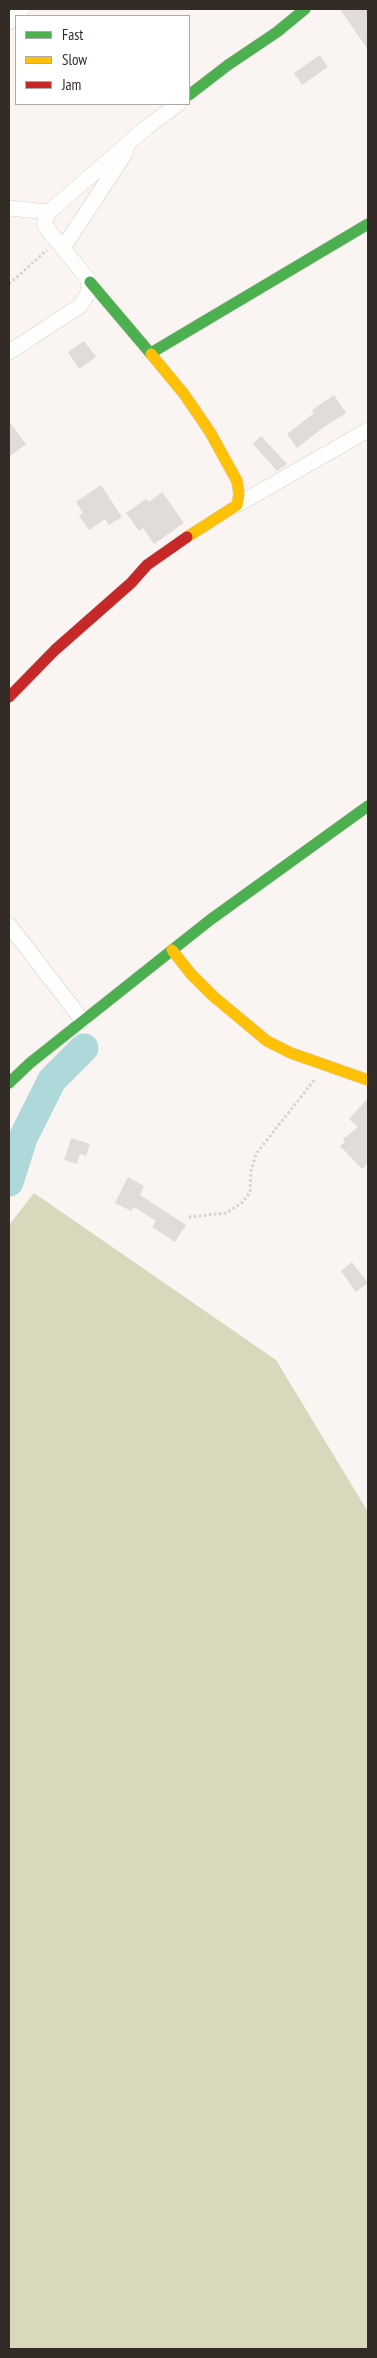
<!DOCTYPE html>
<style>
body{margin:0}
#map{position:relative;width:377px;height:2358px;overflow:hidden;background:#faf5f2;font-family:"PT Sans Narrow",sans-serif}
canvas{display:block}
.frame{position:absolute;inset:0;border:10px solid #332b26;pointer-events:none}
.legend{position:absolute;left:15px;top:15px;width:175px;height:90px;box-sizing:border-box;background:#fff;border:1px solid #adaaa8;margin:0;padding:6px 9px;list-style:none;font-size:15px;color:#332b26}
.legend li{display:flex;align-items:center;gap:10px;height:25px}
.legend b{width:25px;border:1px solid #adaaa8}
</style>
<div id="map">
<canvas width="377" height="2358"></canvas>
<div class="frame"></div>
<ul class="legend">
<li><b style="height:6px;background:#4caf50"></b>Fast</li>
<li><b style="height:6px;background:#ffc107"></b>Slow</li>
<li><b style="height:6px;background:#c62828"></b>Jam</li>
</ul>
</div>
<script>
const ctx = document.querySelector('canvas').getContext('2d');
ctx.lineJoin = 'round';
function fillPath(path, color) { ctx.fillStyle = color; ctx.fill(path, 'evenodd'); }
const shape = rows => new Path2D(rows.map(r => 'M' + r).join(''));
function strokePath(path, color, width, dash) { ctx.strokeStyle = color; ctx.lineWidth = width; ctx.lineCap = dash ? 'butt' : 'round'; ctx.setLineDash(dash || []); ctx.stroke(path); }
fillPath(shape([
 [34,1193,276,1360,368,1512,368,2349,9,2349,9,1225]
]), '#d8d8bd');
strokePath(shape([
 [9,1182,23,1138,52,1080,84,1048]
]), '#aed8d9', 29);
fillPath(shape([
 [340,9,368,9,368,50],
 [320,55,328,67,302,85,294,73],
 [84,341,96,357,79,369,68,352],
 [334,395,346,413,324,427,297,448,287,434,314,413,312,410],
 [9,421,26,444,9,457],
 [261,436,287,464,277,471,253,444],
 [101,485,122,517,109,525,105,519,89,530,79,516,83,513,76,502],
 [162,492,184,523,154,544,143,528,139,531,126,513,146,499,149,502],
 [368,1098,368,1163,362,1169,340,1146,345,1142,343,1139,358,1127,349,1119],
 [71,1138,90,1144,86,1156,80,1154,77,1164,64,1160],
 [128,1177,144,1186,140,1195,186,1225,175,1242,152,1227,156,1221,134,1207,131,1211,115,1203],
 [352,1262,368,1283,356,1292,341,1271]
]), '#e2dcd8');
const street = shape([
 [9,22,22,9],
 [9,208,49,212],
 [63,248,126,152],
 [9,352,80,306,90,290,87,278,45,226,45,221,49,212,147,127,178,104],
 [237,505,368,430],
 [9,925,83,1021]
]);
const fast = shape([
 [189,95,228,65,277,32,305,9],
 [90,282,151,354],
 [151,353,368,224],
 [9,1083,30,1063,210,920,368,806]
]);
const slow = shape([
 [151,354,184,394,210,432,237,481,239,494,237,505,187,537],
 [172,950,191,974,213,996,267,1041,291,1053,368,1080]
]);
const jam = shape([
 [9,697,55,650,131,583,147,565,187,537]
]);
strokePath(street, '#d8d1ce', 16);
strokePath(fast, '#d8d1ce', 12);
strokePath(slow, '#d8d1ce', 12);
strokePath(jam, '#d8d1ce', 12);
strokePath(shape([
 [9,284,47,250],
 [189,1217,226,1213,243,1202,250,1192,251,1171,256,1154,315,1079]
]), '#d6d3d2', 3, [2.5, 2.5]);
strokePath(street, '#fefefd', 15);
strokePath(fast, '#4caf50', 11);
strokePath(slow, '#ffc107', 11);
strokePath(jam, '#c62828', 11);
</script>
